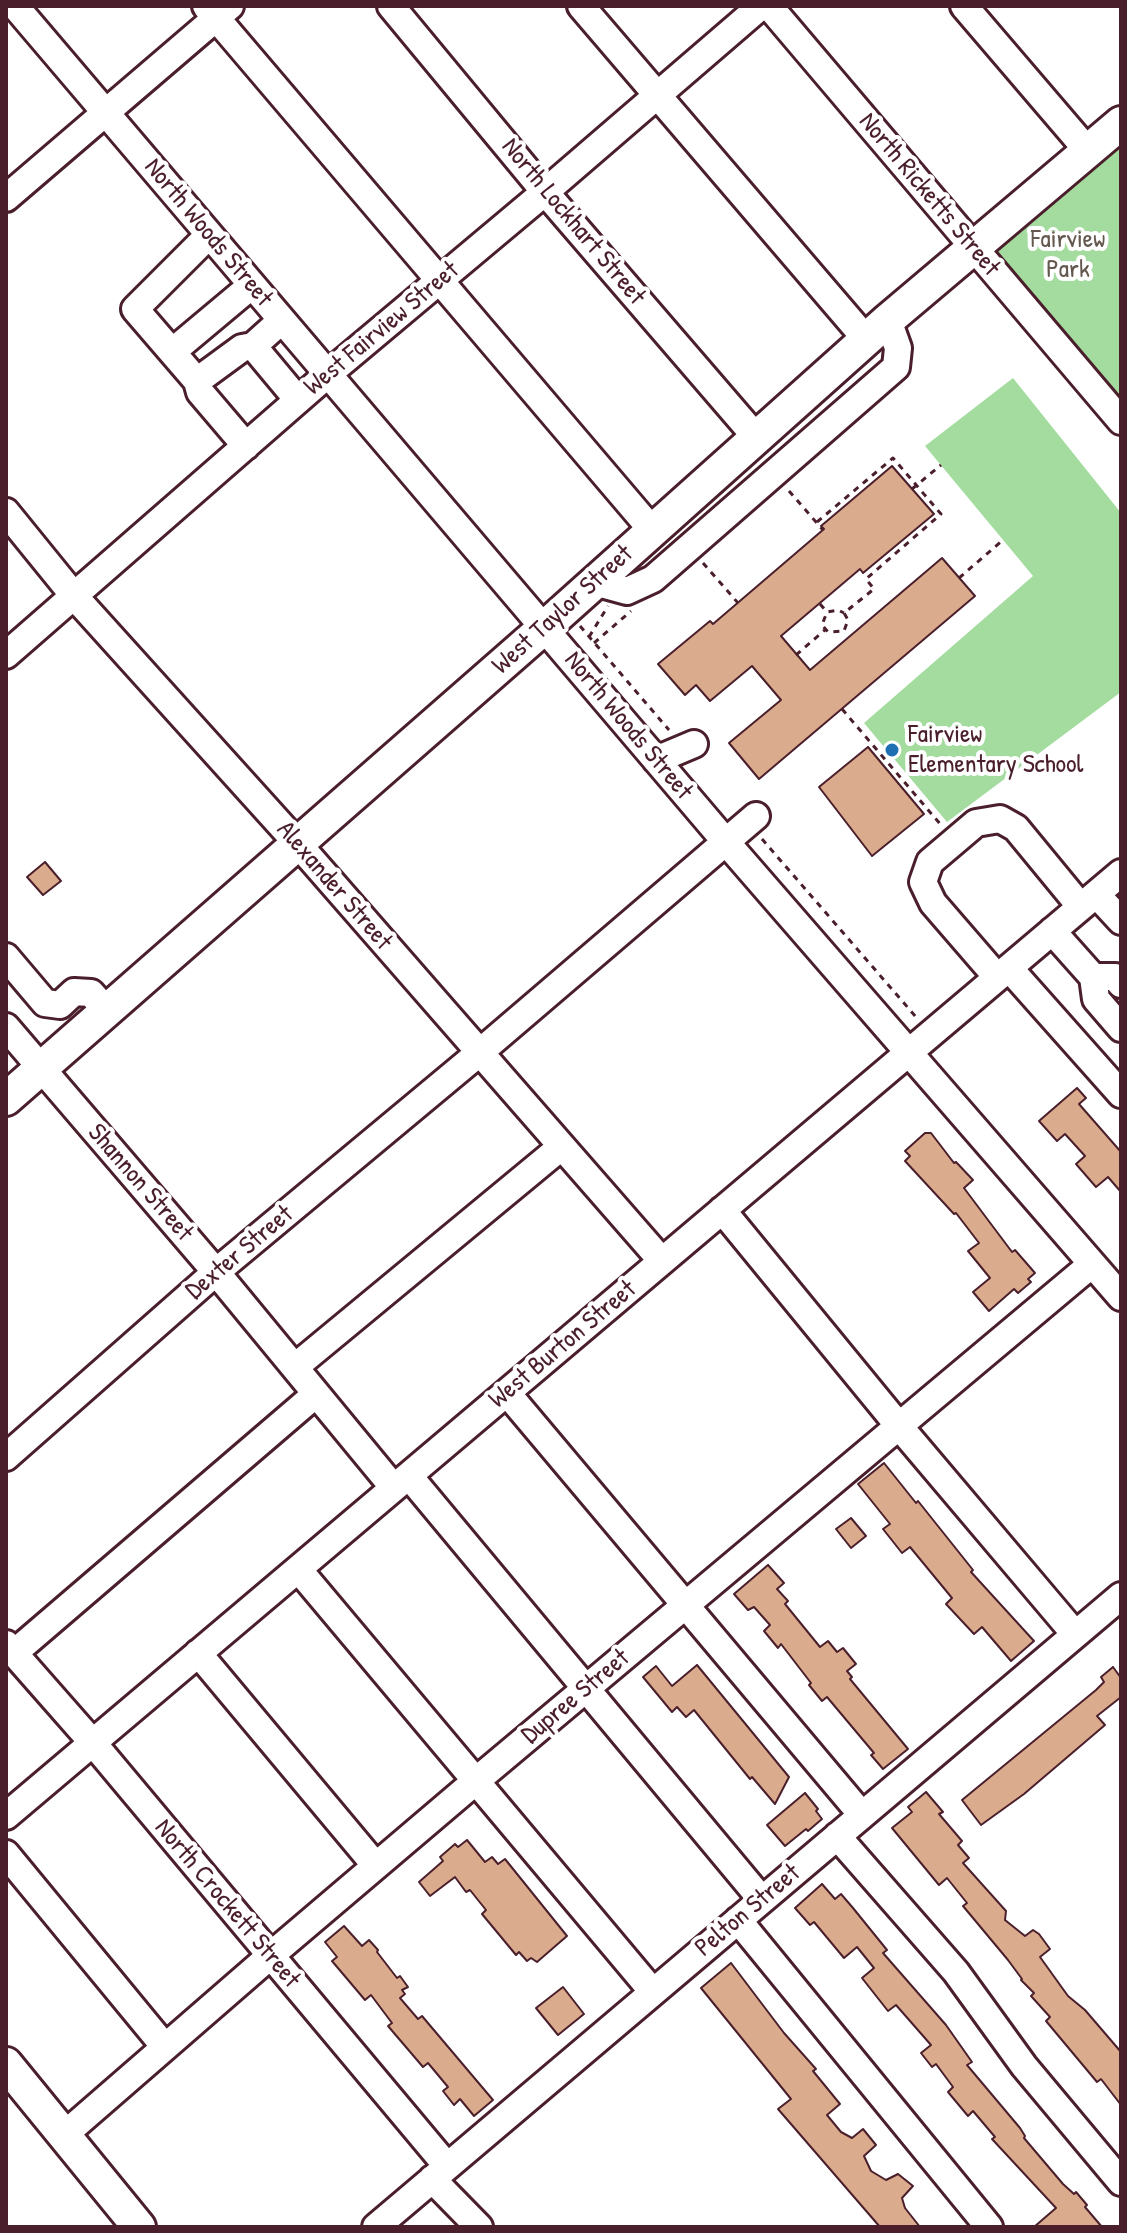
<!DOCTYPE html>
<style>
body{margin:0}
#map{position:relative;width:1127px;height:2233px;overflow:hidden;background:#fff;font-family:"Patrick Hand",sans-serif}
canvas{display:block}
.frame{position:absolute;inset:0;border:8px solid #4a1f2b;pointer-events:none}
</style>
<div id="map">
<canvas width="1127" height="2233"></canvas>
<div class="frame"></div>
</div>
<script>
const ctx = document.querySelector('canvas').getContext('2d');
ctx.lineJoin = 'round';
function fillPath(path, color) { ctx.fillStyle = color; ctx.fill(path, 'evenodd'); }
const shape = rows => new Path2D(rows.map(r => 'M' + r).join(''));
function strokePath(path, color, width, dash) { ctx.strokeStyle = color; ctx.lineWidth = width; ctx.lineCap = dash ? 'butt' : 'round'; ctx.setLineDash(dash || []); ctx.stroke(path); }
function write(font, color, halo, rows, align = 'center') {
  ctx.font = font + ' "Patrick Hand",sans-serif'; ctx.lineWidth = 8; ctx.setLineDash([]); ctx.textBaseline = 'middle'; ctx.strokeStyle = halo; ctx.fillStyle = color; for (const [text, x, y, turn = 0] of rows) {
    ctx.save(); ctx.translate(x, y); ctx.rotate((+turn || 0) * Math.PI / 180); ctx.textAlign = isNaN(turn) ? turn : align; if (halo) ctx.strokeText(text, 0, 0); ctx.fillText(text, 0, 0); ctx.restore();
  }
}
fillPath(shape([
 [1121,140,1121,401,992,249],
 [1013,378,1121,513,1121,692,947,822,864,723,1033,576,925,446]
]), '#a4dca0');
const building = shape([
 [892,466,934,514,863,573,860,569,781,636,810,670,942,558,975,596,759,779,729,743,781,700,752,666,710,701,696,685,685,695,658,664,710,621,713,624,824,529,821,526,892,466],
 [868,747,924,814,872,856,819,787,868,747],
 [45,862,61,881,43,895,27,877,45,862],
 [1077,1088,1086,1098,1079,1104,1121,1152,1121,1192,1108,1177,1096,1187,1076,1164,1085,1156,1065,1134,1057,1141,1039,1121,1077,1088],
 [925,1133,931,1133,954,1163,956,1162,973,1180,964,1188,1012,1252,1015,1250,1035,1273,1028,1279,1031,1282,1018,1293,1014,1289,989,1311,973,1292,990,1278,968,1251,979,1243,956,1213,954,1214,905,1161,910,1156,905,1151,925,1133],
 [884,1463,916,1503,918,1501,973,1570,971,1572,1034,1641,1011,1661,982,1627,974,1634,946,1604,952,1598,910,1547,902,1553,883,1529,890,1524,858,1484,884,1463],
 [851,1518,866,1536,851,1548,836,1529,851,1518],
 [768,1565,784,1583,777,1589,788,1601,785,1604,820,1647,828,1641,837,1652,843,1648,856,1664,847,1671,852,1677,850,1679,908,1749,883,1769,871,1755,874,1753,827,1697,822,1701,809,1685,811,1683,781,1644,778,1648,764,1631,770,1625,754,1607,748,1610,734,1594,768,1565],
 [697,1665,789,1777,775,1804,752,1777,750,1779,694,1710,686,1717,677,1707,672,1712,643,1677,656,1666,672,1686,697,1665],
 [1113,1667,1121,1678,1121,1697,1097,1716,1105,1725,1024,1794,981,1825,962,1800,1096,1690,1104,1682,1101,1677,1113,1667],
 [926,1792,943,1812,939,1814,962,1841,958,1845,969,1858,963,1863,1006,1911,1005,1920,1025,1936,1033,1930,1039,1934,1050,1949,1040,1957,1068,1996,1085,2010,1121,2052,1121,2105,1101,2079,1097,2082,1046,2021,1050,2017,1031,1996,1034,1993,1021,1980,1022,1979,1008,1960,963,1906,967,1903,947,1878,939,1885,892,1828,912,1812,908,1807,926,1792],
 [805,1793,818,1809,816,1811,822,1819,808,1831,806,1829,785,1846,767,1825,805,1793],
 [467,1840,485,1862,492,1857,498,1864,505,1859,567,1936,537,1962,531,1958,527,1961,519,1952,516,1955,482,1914,486,1910,470,1890,466,1892,455,1877,430,1896,419,1882,443,1861,440,1857,455,1844,458,1847,467,1840],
 [822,1884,835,1899,841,1894,853,1908,887,1950,883,1953,946,2025,972,2062,967,2065,1020,2128,1025,2136,1024,2138,1063,2184,1074,2194,1076,2192,1087,2205,1085,2207,1102,2227,1034,2227,1056,2208,992,2139,995,2137,973,2111,968,2116,948,2092,953,2087,936,2064,932,2067,921,2053,931,2045,896,2005,888,2011,862,1978,874,1968,857,1947,844,1958,814,1922,810,1925,795,1908,822,1884],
 [344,1926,362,1946,369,1940,378,1950,377,1952,397,1978,400,1976,408,1987,402,1990,405,1994,400,1998,418,2019,422,2016,493,2100,474,2116,460,2099,454,2105,443,2091,448,2087,428,2063,423,2067,388,2026,392,2023,371,1995,365,2000,332,1961,337,1957,325,1942,344,1926],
 [731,1963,784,2033,816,2069,813,2071,840,2104,827,2115,841,2132,852,2138,863,2129,876,2145,864,2156,871,2171,886,2180,898,2174,913,2186,902,2198,905,2208,920,2227,880,2227,778,2109,791,2099,701,1988,731,1963],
 [563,1987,584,2014,558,2035,536,2008,563,1987]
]);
fillPath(building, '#dbab8d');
strokePath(building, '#4a1f2b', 2);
const minor = shape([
 [15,6,726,842,1121,1297],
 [206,6,652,530],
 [391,6,545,192,756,437],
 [581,6,866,339],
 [769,6,1121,421],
 [964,6,1088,151],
 [6,198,230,6],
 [282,320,253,346,298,400],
 [172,352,135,309,209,235],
 [197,381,242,348,253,346],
 [246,446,200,392,197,381,172,352,252,285],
 [6,512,75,597,298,844,662,1261],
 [594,582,627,591,653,579,896,367,898,348,888,320],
 [6,655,328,374,545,192,761,6],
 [656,760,694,744],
 [1096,894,1121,921],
 [1052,931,1093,977,1115,977,1121,984],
 [6,957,45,1003,60,1005,74,992,91,993,107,1011],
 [1009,968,1121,1094],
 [997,977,933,903,923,882,930,862,976,823,1000,819,1016,828,1081,907],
 [1093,977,1096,999,1121,1028],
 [6,1027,216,1272,394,1488],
 [722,1210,899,1426,1075,1634],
 [295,1367,561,1147],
 [507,1393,862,1815],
 [6,1457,216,1272,479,1053,756,816],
 [409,1476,762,1900],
 [298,1569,653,1992],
 [6,1644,93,1743,447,2166],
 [14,1653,316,1394],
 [198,1653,376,1866],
 [6,1816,1121,873],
 [837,1836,956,1972,1024,2066,1121,2182],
 [6,1854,165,2047],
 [738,1920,989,2227],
 [64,2135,270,1956,477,1780,1092,1264],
 [432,2179,479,2227],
 [376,2227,1121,1596]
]);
const major = shape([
 [6,1099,545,627,888,320,1121,123],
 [6,2064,139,2227]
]);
strokePath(minor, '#4a1f2b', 32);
strokePath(major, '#4a1f2b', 38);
strokePath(shape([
 [912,489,941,465],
 [789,491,823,530],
 [817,522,893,458,941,514,866,579,874,589,844,613,848,620,844,631,828,632,822,625,827,612,838,610,844,613],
 [703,563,738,603],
 [959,578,1003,540],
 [820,604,827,612],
 [580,626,669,730],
 [589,637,608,606],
 [594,643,631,611],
 [796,655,826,629],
 [842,709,941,825],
 [762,839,916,1017]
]), '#4a1f2b', 3, [6, 6]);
strokePath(minor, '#fff', 26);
strokePath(major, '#fff', 32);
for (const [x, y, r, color] of [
 [892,750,8,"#1f6fb2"]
]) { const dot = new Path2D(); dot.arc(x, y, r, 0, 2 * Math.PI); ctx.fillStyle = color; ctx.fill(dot); strokePath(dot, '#fff', 3); }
write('26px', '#4a1f2b', '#fff', [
 ["North Ricketts Street",929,195,50],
 ["North Lockhart Street",573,222,50],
 ["North Woods Street",208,233,50],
 ["West Fairview Street",382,329,-40],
 ["West Taylor Street",563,610,-42],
 ["North Woods Street",628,726,50],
 ["Alexander Street",334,886,49],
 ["Shannon Street",140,1183,49],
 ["Dexter Street",240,1253,-40],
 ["West Burton Street",563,1345,-40],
 ["Dupree Street",576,1697,-40],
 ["North Crockett Street",227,1904,50],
 ["Pelton Street",748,1911,-40]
]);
write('26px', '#65584e', '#fff', [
 ["Fairview",1068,240],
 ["Park",1068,270]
]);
write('26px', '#4a1f2b', '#fff', [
 ["Fairview",908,735],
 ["Elementary School",908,765]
], 'left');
</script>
